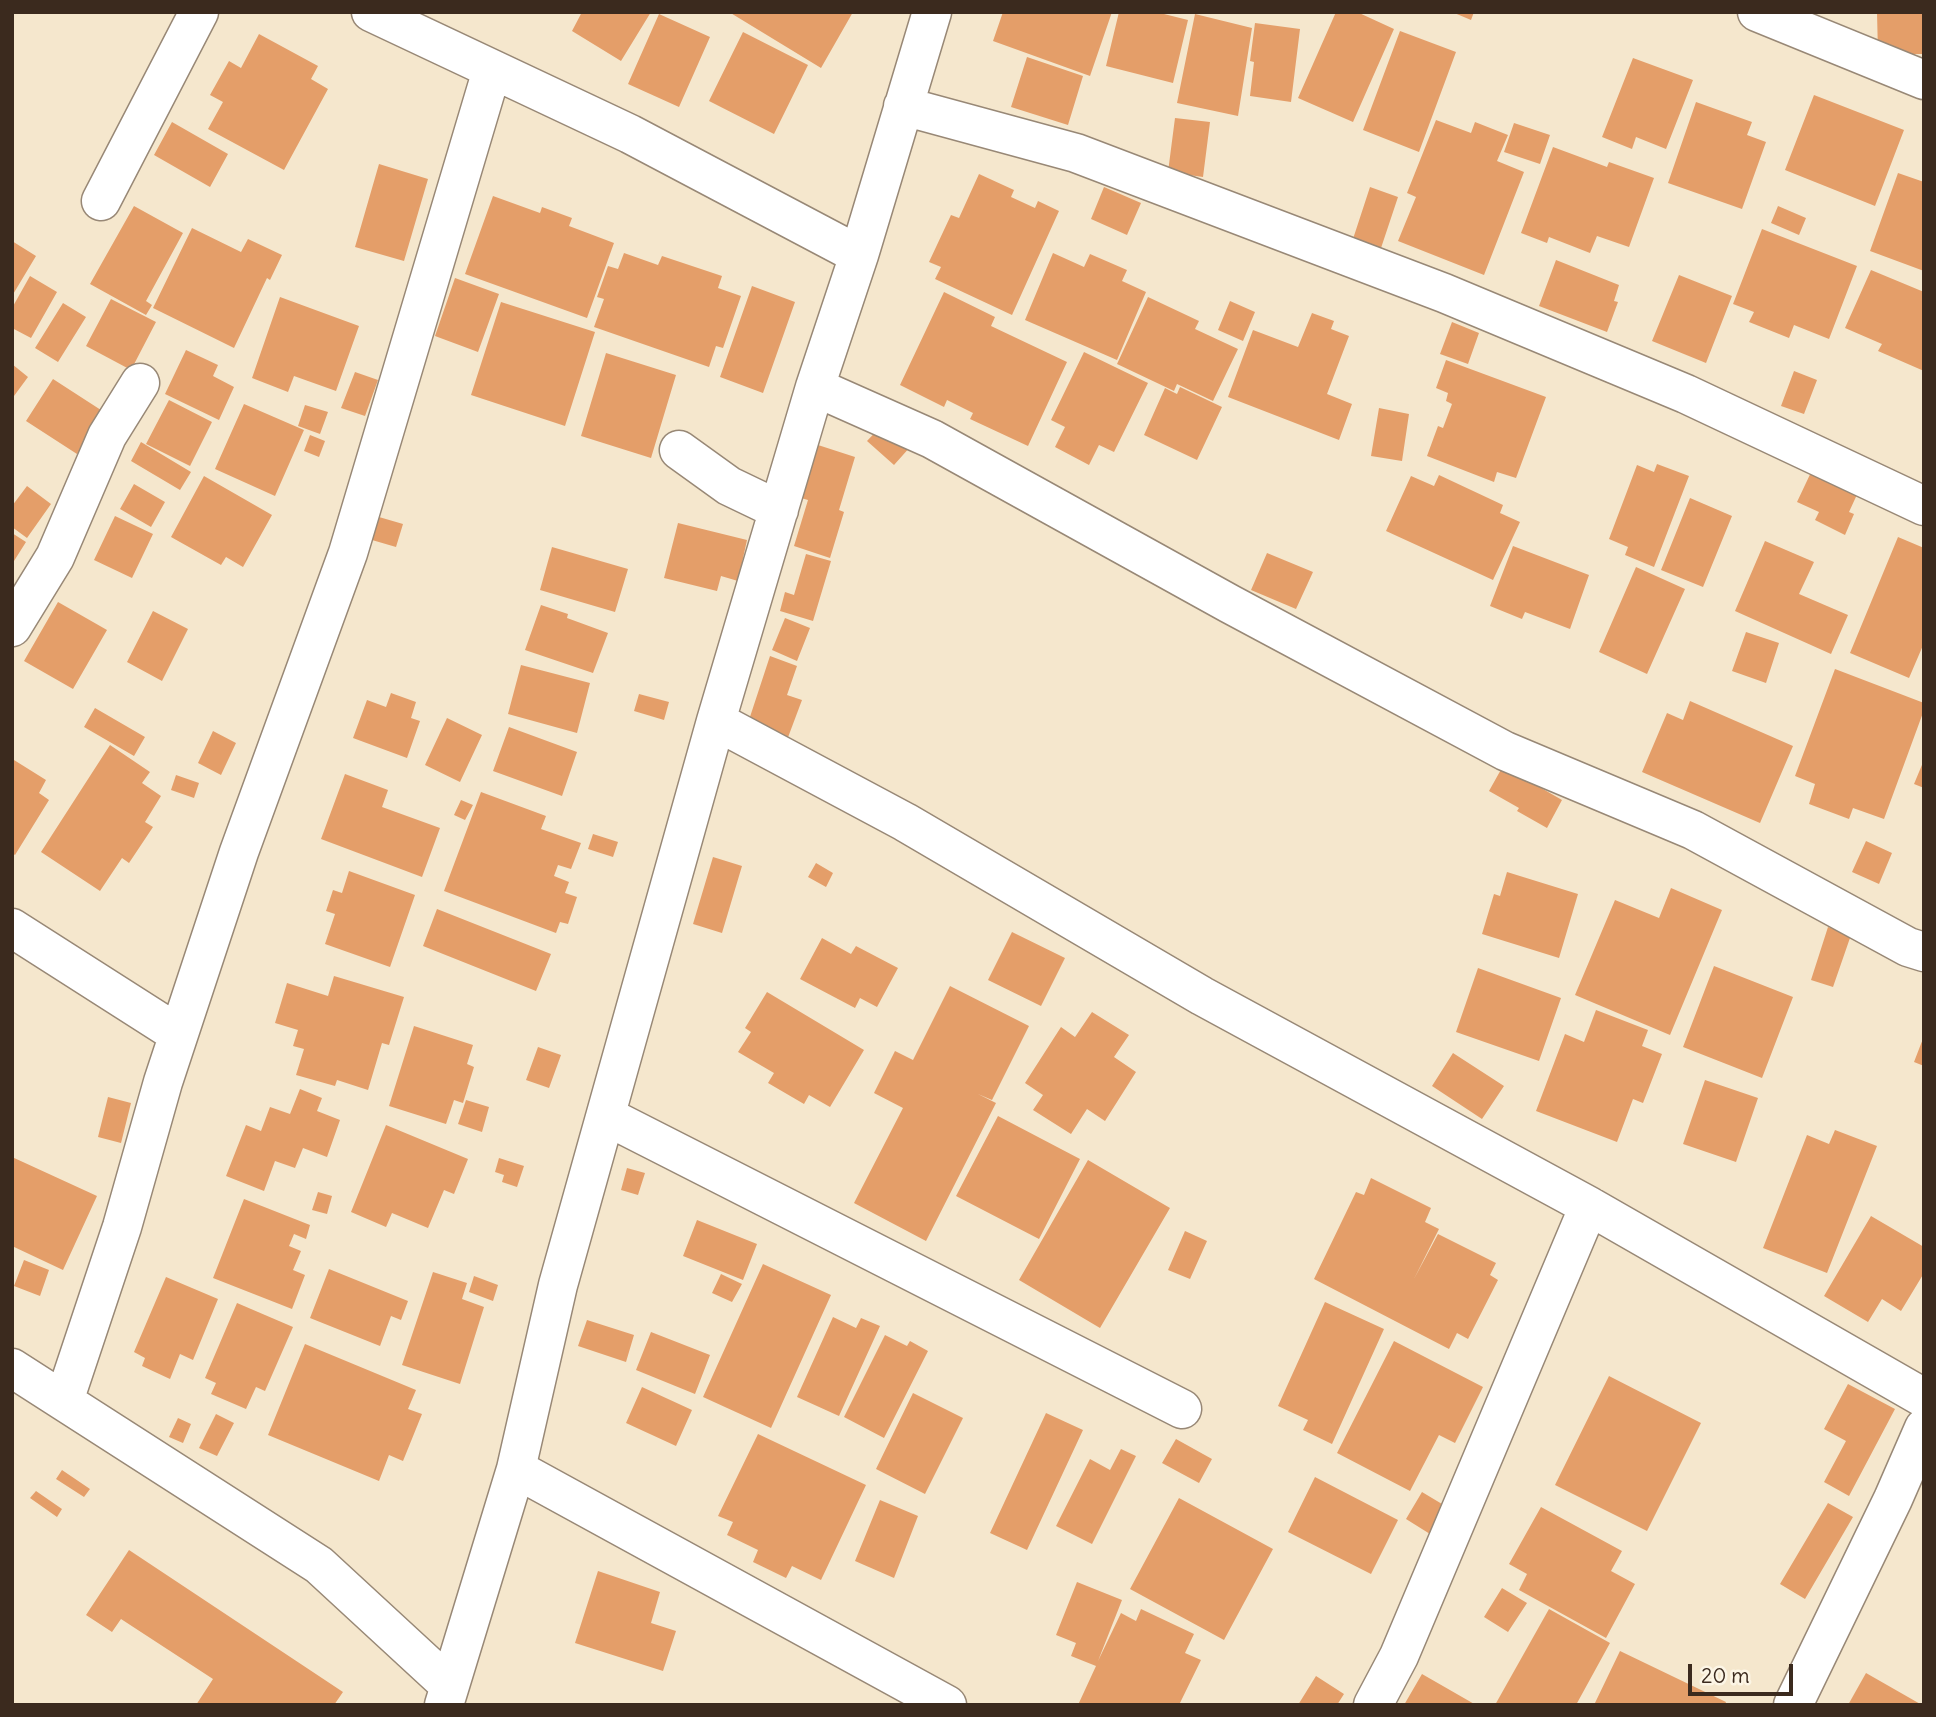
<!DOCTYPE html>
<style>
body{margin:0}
#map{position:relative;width:1936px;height:1717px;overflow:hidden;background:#f5e7cd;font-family:Delius,sans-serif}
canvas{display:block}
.frame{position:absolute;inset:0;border:14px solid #3b2a1e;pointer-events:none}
.scale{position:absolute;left:1688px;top:1664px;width:105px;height:32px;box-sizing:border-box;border:4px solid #3b2a1e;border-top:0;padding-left:9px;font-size:21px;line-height:24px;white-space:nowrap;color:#3b2a1e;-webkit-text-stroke:5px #fcf5e5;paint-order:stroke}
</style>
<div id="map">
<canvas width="1936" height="1717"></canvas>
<div class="frame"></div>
<div class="scale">20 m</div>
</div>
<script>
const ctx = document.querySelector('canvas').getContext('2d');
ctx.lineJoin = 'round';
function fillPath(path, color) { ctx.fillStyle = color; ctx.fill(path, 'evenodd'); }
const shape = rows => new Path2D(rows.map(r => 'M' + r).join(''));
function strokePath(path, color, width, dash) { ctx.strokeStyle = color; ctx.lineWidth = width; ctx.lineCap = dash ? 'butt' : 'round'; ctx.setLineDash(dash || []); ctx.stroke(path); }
fillPath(shape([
 [582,12,651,12,621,61,572,31],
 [729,12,853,12,821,68],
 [1003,12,1112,12,1090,76,993,41],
 [1119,12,1156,12,1188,20,1173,83,1106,66],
 [1336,12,1357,12,1394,29,1353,122,1298,98],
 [1452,12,1474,12,1471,20],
 [1877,12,1924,12,1924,54,1878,54],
 [659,14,710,37,679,107,628,84],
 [1195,14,1252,28,1238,116,1177,103],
 [1255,23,1300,29,1291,102,1250,96,1254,62,1250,61],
 [1400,31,1456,52,1419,152,1363,130],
 [743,32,808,65,774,134,709,101],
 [259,34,318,66,311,79,328,89,284,170,208,129,223,102,210,95,229,61,241,68],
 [1027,57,1083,76,1068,125,1011,107],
 [1633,58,1693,80,1666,149,1636,137,1632,149,1602,137],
 [1814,95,1904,130,1875,206,1785,170],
 [1696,102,1752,122,1747,135,1766,142,1742,209,1668,183],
 [1175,118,1210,122,1203,177,1168,172],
 [1436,120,1471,133,1475,122,1508,135,1497,161,1524,172,1484,275,1398,241,1416,197,1407,193],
 [172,122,228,154,210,187,154,155],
 [1514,123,1550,135,1540,164,1504,152],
 [1553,147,1607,167,1609,162,1654,178,1629,247,1597,236,1590,253,1549,237,1547,243,1521,233],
 [379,164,428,179,404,261,355,247],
 [1898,173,1924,182,1924,271,1870,251],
 [979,174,1014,190,1011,197,1035,208,1038,201,1059,211,1012,315,935,279,941,267,929,262,951,215,959,218],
 [1104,187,1141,203,1127,235,1091,219],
 [1370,187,1398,197,1380,251,1352,242],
 [493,196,540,213,542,207,572,218,569,226,614,243,587,318,465,274],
 [134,206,183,233,146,301,152,305,146,315,90,284],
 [1778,206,1806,218,1799,235,1771,223],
 [192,228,241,252,248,239,282,255,270,280,267,278,234,348,153,308],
 [1762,229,1857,266,1829,339,1794,325,1789,338,1749,322,1754,312,1733,304],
 [12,241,36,256,12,296],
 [624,253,658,265,662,256,722,276,718,288,741,296,723,348,716,346,709,367,594,327,604,299,597,297,608,266,618,269],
 [1053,253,1084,267,1090,254,1127,270,1122,281,1146,292,1117,360,1025,320],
 [1556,260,1619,285,1614,301,1618,302,1607,332,1539,306],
 [1871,270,1924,292,1924,371,1878,351,1882,344,1845,328],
 [1679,275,1732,296,1706,363,1652,341],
 [30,276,57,292,31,338,12,328,12,308],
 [455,278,499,294,478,352,435,336],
 [752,286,795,302,763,393,720,377],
 [944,292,995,317,991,326,1067,362,1028,446,970,419,973,413,947,400,944,407,900,385],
 [280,297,359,326,336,391,294,376,288,392,252,378],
 [1148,297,1199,321,1195,329,1238,349,1213,401,1177,384,1174,391,1117,364],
 [111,299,156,322,131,370,86,346],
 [1230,301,1255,312,1243,341,1218,330],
 [501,302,595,332,565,426,471,395],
 [63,303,86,317,58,362,35,348],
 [1312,313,1334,321,1331,329,1349,336,1327,394,1352,404,1339,440,1228,397,1253,330,1298,347],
 [1452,322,1479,333,1468,364,1440,354],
 [186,350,218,365,213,376,234,387,219,420,165,394],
 [1084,352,1148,383,1114,452,1099,445,1089,465,1055,447,1065,427,1051,420],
 [606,353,676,375,651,458,581,436],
 [1446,360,1546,397,1516,478,1497,472,1494,482,1427,456,1438,426,1443,428,1452,404,1446,401,1448,393,1436,388],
 [12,364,28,377,14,396,12,394],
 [1794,371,1817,380,1804,414,1781,406],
 [355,372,378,380,365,416,341,408],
 [53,379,104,412,77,454,26,421],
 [1180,387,1222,407,1197,460,1144,435,1165,388,1177,394],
 [169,400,212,422,190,466,146,444],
 [244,404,304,430,275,496,215,469],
 [305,405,328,412,320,434,298,426],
 [1379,408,1409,414,1402,461,1371,456],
 [884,423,911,446,894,465,867,441],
 [310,435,325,441,319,457,304,451],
 [141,442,191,472,180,490,131,461],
 [818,445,855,457,839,510,844,512,830,558,794,546,808,500,801,498],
 [1657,464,1689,476,1654,567,1625,555,1628,547,1609,539,1637,465,1654,472],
 [1814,466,1860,488,1849,512,1854,514,1845,535,1815,520,1819,512,1797,502],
 [1439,475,1503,505,1500,513,1520,522,1493,580,1386,531,1411,476,1434,486],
 [204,476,272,515,243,567,226,557,221,565,171,537],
 [134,484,165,502,151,527,120,509],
 [27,486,51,504,27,538,12,527,12,506],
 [1690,498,1732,516,1703,587,1661,570],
 [115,516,153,534,132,578,94,560],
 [379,517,403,524,396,547,372,540],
 [678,523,747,540,738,581,721,576,717,591,664,578],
 [12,533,26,542,14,561,12,560],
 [1898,537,1924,548,1924,643,1909,678,1850,653],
 [1765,541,1814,562,1799,594,1848,615,1831,654,1735,611],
 [1513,546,1589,575,1570,629,1525,612,1522,619,1490,606],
 [552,547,628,569,615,612,540,590],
 [1267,553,1313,572,1296,609,1251,590],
 [806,554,831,561,813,621,780,611,785,592,794,595],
 [1636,567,1685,589,1647,674,1599,652],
 [58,602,107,630,73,689,24,661],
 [541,605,568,614,567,618,608,633,593,673,525,650],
 [153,611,188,629,162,681,127,662],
 [785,618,810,628,797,661,772,650],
 [1746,632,1779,643,1766,683,1732,671],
 [770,656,797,666,787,695,802,700,787,740,747,726],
 [521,665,590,683,577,733,508,714],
 [1835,669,1924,703,1924,710,1884,819,1853,808,1849,819,1809,804,1815,784,1795,776],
 [391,693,416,702,411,718,420,721,407,758,353,738,367,700,386,707],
 [639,694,669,702,664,720,634,711],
 [1690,701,1793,746,1760,823,1642,772,1667,713,1683,720],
 [95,708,145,737,134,756,84,727],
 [447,718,482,735,460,782,425,765],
 [509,727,577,752,562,796,493,771],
 [213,731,236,743,221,775,198,763],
 [110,745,150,772,142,783,161,796,145,822,153,827,129,863,122,858,100,891,41,852],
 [14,760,46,780,39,793,49,800,15,855,12,853],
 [1924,760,1924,788,1914,784],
 [1503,766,1562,800,1547,828,1517,811,1519,808,1489,791],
 [345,774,388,790,382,807,440,828,422,877,321,839],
 [176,775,199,783,194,798,171,790],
 [481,792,546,816,541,829,581,843,571,869,558,865,554,876,569,882,565,893,577,897,568,924,560,922,556,933,444,891],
 [461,800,473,805,465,820,454,815],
 [593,834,618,842,613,857,588,849],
 [1866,841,1892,853,1879,884,1852,872],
 [713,857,742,866,722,933,693,924],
 [816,863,833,873,826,887,808,877],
 [349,871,415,895,390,967,325,944,335,914,326,911,333,890,342,893],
 [1507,872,1578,894,1559,958,1482,934,1494,894,1500,896],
 [1671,888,1722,910,1670,1035,1575,995,1615,900,1659,918],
 [437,909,551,954,536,991,423,946],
 [1828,927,1851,935,1833,987,1811,980],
 [1012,932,1065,958,1041,1006,988,980],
 [822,938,851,954,856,946,898,968,877,1007,860,998,855,1008,800,979],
 [1714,966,1793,997,1762,1078,1683,1047],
 [1478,968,1561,998,1539,1061,1456,1032],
 [334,976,404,997,389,1045,382,1043,368,1090,337,1080,335,1086,296,1075,304,1049,293,1046,298,1030,275,1023,287,983,328,996],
 [950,986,1029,1026,992,1100,978,1094,996,1103,926,1241,854,1203,903,1108,874,1093,895,1051,913,1060],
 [767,992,864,1050,830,1107,809,1095,804,1104,768,1083,774,1073,738,1052,751,1032,745,1028],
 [1596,1010,1648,1030,1642,1046,1662,1054,1643,1103,1633,1099,1617,1142,1536,1111,1565,1034,1584,1042],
 [1092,1012,1129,1035,1114,1057,1136,1072,1105,1121,1087,1109,1071,1134,1033,1110,1043,1095,1025,1083,1061,1027,1075,1037],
 [414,1026,473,1045,467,1064,474,1067,463,1103,454,1100,446,1124,389,1106],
 [1924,1036,1924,1066,1914,1062],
 [538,1047,561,1055,549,1088,526,1080],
 [1453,1053,1504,1086,1482,1119,1432,1086],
 [1705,1080,1758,1098,1736,1162,1683,1144],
 [300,1089,322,1098,317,1111,340,1120,327,1157,303,1148,295,1168,275,1161,264,1191,226,1176,246,1125,261,1131,270,1107,290,1114],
 [108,1097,131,1103,121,1143,98,1137],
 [466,1100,489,1107,482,1132,458,1124],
 [998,1116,1080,1159,1039,1239,956,1196],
 [386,1125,468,1159,454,1194,444,1190,428,1228,392,1213,386,1227,351,1212],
 [1835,1130,1877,1146,1827,1273,1763,1248,1807,1135,1829,1144],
 [12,1157,97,1196,63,1270,12,1246],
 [499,1158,524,1166,517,1187,502,1182,504,1175,495,1172],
 [1088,1160,1170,1208,1100,1328,1019,1280],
 [627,1168,645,1173,638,1195,621,1190],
 [1371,1178,1431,1208,1425,1222,1439,1229,1414,1279,1438,1234,1496,1263,1490,1275,1498,1280,1468,1339,1457,1333,1449,1349,1314,1279,1356,1192,1364,1195],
 [318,1192,332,1196,327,1214,312,1210],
 [244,1199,310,1225,306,1239,294,1234,289,1246,301,1251,293,1270,305,1275,292,1309,213,1278],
 [1871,1216,1924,1247,1924,1273,1901,1311,1882,1299,1868,1322,1824,1296],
 [697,1220,757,1244,743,1280,683,1256],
 [1185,1231,1207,1241,1190,1279,1168,1270],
 [24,1260,49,1270,40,1296,14,1286],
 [763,1264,831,1295,771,1428,703,1397],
 [329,1269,408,1301,401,1320,391,1316,380,1346,310,1318],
 [433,1272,467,1283,462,1299,484,1307,460,1384,402,1365],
 [721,1274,742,1284,732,1302,712,1293],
 [474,1276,498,1285,493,1301,469,1292],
 [166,1277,218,1299,193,1360,180,1354,170,1379,142,1366,145,1358,134,1352],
 [1325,1302,1384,1329,1332,1444,1303,1430,1308,1420,1278,1406],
 [237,1303,293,1327,265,1391,256,1387,246,1409,211,1394,216,1383,205,1378],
 [833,1317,856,1328,861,1318,880,1326,839,1416,797,1397],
 [587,1320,634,1335,626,1362,578,1346],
 [651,1332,710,1355,695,1394,636,1370],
 [885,1335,907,1346,910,1341,928,1351,884,1438,844,1417],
 [1394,1341,1483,1387,1455,1443,1439,1435,1410,1491,1337,1453],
 [305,1344,416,1390,408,1409,422,1414,403,1461,389,1455,379,1481,268,1435],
 [1609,1376,1701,1423,1647,1531,1555,1485],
 [1848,1384,1895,1409,1849,1496,1824,1482,1846,1441,1824,1429],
 [642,1387,692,1410,676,1446,626,1423],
 [913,1393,963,1418,925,1494,876,1469],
 [1046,1413,1083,1430,1027,1550,990,1533],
 [216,1414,234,1423,217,1456,199,1448],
 [178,1418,191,1424,183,1443,169,1437],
 [758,1434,866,1485,821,1580,792,1566,786,1578,753,1562,758,1550,727,1535,733,1522,718,1516],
 [1176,1439,1212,1459,1199,1483,1162,1463],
 [1121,1449,1136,1456,1092,1544,1056,1526,1090,1459,1110,1470],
 [62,1470,90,1489,84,1497,56,1479],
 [1315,1477,1398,1520,1371,1574,1288,1532],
 [36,1491,62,1509,57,1517,30,1498],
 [1422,1492,1447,1507,1430,1534,1406,1519],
 [1179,1498,1273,1549,1224,1640,1130,1589],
 [880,1500,918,1516,894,1578,855,1561],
 [1828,1503,1853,1517,1805,1599,1780,1584],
 [1541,1507,1622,1551,1611,1571,1635,1584,1606,1638,1519,1590,1527,1574,1509,1564],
 [129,1550,343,1692,334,1705,196,1705,213,1679,121,1619,112,1632,86,1615],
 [598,1571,660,1592,651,1623,676,1631,663,1671,575,1643],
 [1077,1582,1122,1600,1098,1661,1121,1613,1136,1621,1141,1609,1194,1634,1185,1653,1201,1660,1179,1705,1078,1705,1096,1666,1071,1656,1076,1643,1056,1635],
 [1502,1588,1527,1603,1508,1632,1484,1617],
 [1549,1609,1610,1643,1576,1705,1495,1705],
 [1620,1651,1726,1702,1725,1705,1594,1705],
 [1866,1673,1922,1705,1848,1705],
 [1422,1674,1476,1705,1404,1705],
 [1316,1676,1344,1694,1337,1705,1298,1705]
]), '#e49e69');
const minor = shape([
 [371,12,630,134,859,255],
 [1757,12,1924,80],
 [903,106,1076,153,1444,293,1686,394,1924,506],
 [101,201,199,12],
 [815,387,932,439,1230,604,1505,751,1693,830,1908,947,1924,952],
 [679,450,729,486,779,510],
 [12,627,55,557,107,436,140,383],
 [716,721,905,822,1202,996,1589,1206,1924,1398],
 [12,928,178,1034],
 [606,1116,1182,1409],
 [12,1368,319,1565,448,1684],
 [64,1401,122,1227,163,1082,239,852,348,553,492,70],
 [516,1469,947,1705],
 [444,1705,516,1469,558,1285,716,721,815,387,859,255,932,12],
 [1373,1705,1399,1656,1589,1206],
 [1793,1705,1893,1499,1924,1428]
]);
strokePath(minor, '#988876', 41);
strokePath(minor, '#fff', 38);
</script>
